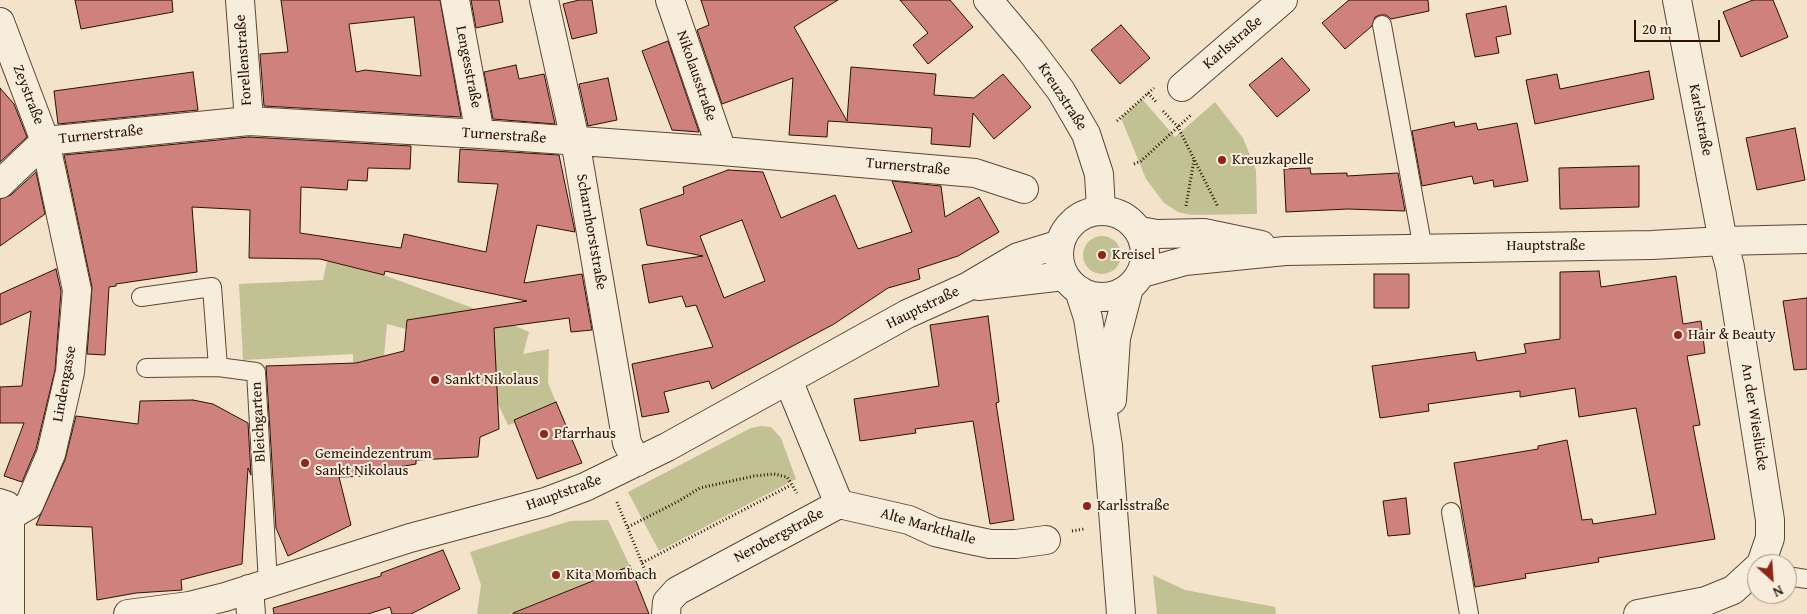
<!DOCTYPE html>
<meta charset="utf-8">
<style>
body{margin:0}
#map{position:relative;width:1807px;height:614px;overflow:hidden;background:#f3e3cb;font-family:"Gentium Book Plus",serif}
canvas{display:block}
.north{position:absolute;left:1747px;top:554px;width:50px;height:50px;box-sizing:border-box;background:#f7eddd;border:1px solid #a59585;border-radius:50%;rotate:154deg;font-size:14px;font-weight:700;line-height:20px;text-align:center;color:#2b1201}
.north::after{content:'';display:block;margin:auto;width:18px;height:22px;background:#8f2418;clip-path:polygon(50% 0,100% 100%,50% 72%,0 100%)}
.scale{position:absolute;left:1634px;top:20px;width:86px;height:22px;box-sizing:border-box;border:2px solid #2b1201;border-top:0;padding-left:6px;font-size:15px;line-height:18px;white-space:nowrap;color:#2b1201;-webkit-text-stroke:4px #f7eddd;paint-order:stroke}
</style>
<div id="map">
<canvas width="1807" height="614"></canvas>
<div class="north">N</div>
<div class="scale">20 m</div>
</div>
<script>
const ctx = document.querySelector('canvas').getContext('2d');
ctx.lineJoin = 'round';
function fillPath(path, color) { ctx.fillStyle = color; ctx.fill(path, 'evenodd'); }
const shape = rows => new Path2D(rows.map(r => 'M' + r).join(''));
function strokePath(path, color, width, dash) { ctx.strokeStyle = color; ctx.lineWidth = width; ctx.lineCap = dash ? 'butt' : 'round'; ctx.setLineDash(dash || []); ctx.stroke(path); }
function write(font, color, halo, rows, align = 'center') {
  ctx.font = font + ' "Gentium Book Plus",serif'; ctx.lineWidth = 4; ctx.setLineDash([]); ctx.textBaseline = 'middle'; ctx.strokeStyle = halo; ctx.fillStyle = color; for (const [text, x, y, turn = 0] of rows) {
    ctx.save(); ctx.translate(x, y); ctx.rotate((+turn || 0) * Math.PI / 180); ctx.textAlign = isNaN(turn) ? turn : align; if (halo) ctx.strokeText(text, 0, 0); ctx.fillText(text, 0, 0); ctx.restore();
  }
}
fillPath(shape([
 [1142,99,1175,137,1215,102,1243,138,1256,170,1257,214,1191,215,1178,212,1164,203,1146,179,1121,118],
 '1083 255a19 19 0 1 1 38 0a19 19 0 1 1-38 0Z',
 [327,261,384,275,481,311,529,332,523,354,549,349,548,383,556,402,519,418,514,420,515,423,508,425,456,317,409,319,406,329,387,324,384,356,373,359,354,412,353,354,243,360,239,284,323,280],
 [761,426,771,427,781,438,796,479,659,551,628,492,751,428],
 [608,520,630,566,509,614,477,614,481,585,470,552,570,521],
 [1153,575,1185,590,1275,607,1276,614,1157,614]
]), '#c2c193');
const building = shape([
 [75,0,172,0,173,12,81,29,75,0],
 [281,0,440,0,461,117,264,106,260,54,288,52,281,0],
 [414,17,421,76,365,70,356,72,349,24,414,17],
 [471,0,499,0,503,22,476,28,471,0],
 [579,0,592,0,597,33,572,39,563,4,579,0],
 [701,0,838,0,794,27,847,121,851,67,936,74,934,95,974,98,1003,74,1031,107,994,139,973,113,970,147,931,144,932,128,875,124,828,121,827,137,789,135,793,78,722,104,697,30,709,25,701,0],
 [900,0,950,0,973,27,928,64,913,45,928,33,900,0],
 [1349,0,1428,0,1429,11,1391,19,1386,15,1380,15,1375,17,1372,26,1345,49,1322,23,1349,0],
 [1753,0,1773,0,1788,37,1741,57,1723,12,1753,0],
 [1506,6,1511,34,1496,37,1499,53,1475,57,1466,14,1506,6],
 [1121,25,1150,58,1120,84,1091,50,1121,25],
 [668,41,699,132,672,130,642,51,668,41],
 [1282,58,1310,90,1277,117,1249,85,1282,58],
 [516,65,519,79,544,74,555,124,493,119,484,72,516,65],
 [1649,71,1654,99,1535,124,1526,80,1557,74,1560,89,1649,71],
 [193,72,198,110,58,124,54,91,193,72],
 [608,78,617,120,588,126,579,84,608,78],
 [0,88,14,104,27,137,0,162,0,88],
 [1454,122,1455,127,1476,123,1478,130,1517,123,1528,181,1494,187,1493,180,1474,184,1472,176,1422,186,1412,131,1454,122],
 [1795,128,1805,180,1757,190,1746,138,1795,128],
 [249,137,411,146,410,169,368,168,367,181,348,180,347,190,301,187,300,233,401,248,404,234,486,252,498,184,458,182,460,149,559,155,575,232,537,225,524,283,582,274,592,330,571,332,569,318,494,328,499,429,480,437,478,457,416,460,416,464,399,467,399,475,339,477,351,525,288,556,276,528,266,366,356,363,404,351,407,320,527,301,385,271,384,275,320,259,249,258,250,210,192,207,197,272,116,284,116,286,109,287,105,355,87,354,92,287,64,155,249,137],
 [1639,166,1639,207,1560,209,1559,168,1639,166],
 [1310,168,1311,174,1347,173,1347,176,1398,173,1405,211,1348,209,1286,212,1284,169,1310,168],
 [728,170,763,172,781,218,835,195,858,249,912,232,892,181,941,186,945,217,979,197,999,232,958,256,918,269,920,279,888,288,834,324,712,389,709,381,664,392,669,412,642,417,632,364,713,347,696,305,686,307,682,296,649,303,642,265,703,256,647,245,640,209,684,194,683,187,728,170],
 [742,220,765,281,724,298,700,236,742,220],
 [36,172,45,214,0,246,0,199,11,195,36,172],
 [56,269,61,291,55,370,36,449,22,482,4,476,24,423,0,423,0,387,22,386,31,311,0,325,0,294,56,269],
 [1599,271,1601,287,1676,276,1683,324,1701,321,1705,353,1687,356,1700,425,1693,426,1715,539,1598,558,1599,562,1525,574,1526,578,1475,587,1454,463,1538,449,1538,446,1567,440,1582,520,1592,519,1593,524,1656,514,1636,408,1579,417,1575,388,1520,397,1520,391,1428,404,1429,411,1380,418,1372,366,1475,352,1477,361,1526,353,1524,344,1560,339,1560,272,1599,271],
 [1374,274,1409,274,1409,308,1374,308,1374,274],
 [1807,298,1807,369,1794,370,1783,301,1807,298],
 [988,316,999,402,996,403,1014,520,990,524,973,421,915,429,916,433,860,441,854,399,939,386,930,325,988,316],
 [193,400,213,404,248,423,251,475,248,468,242,564,181,580,182,590,136,593,97,600,92,527,36,525,65,460,76,416,138,424,140,401,193,400],
 [556,402,582,463,537,479,514,420,556,402],
 [1406,498,1410,534,1388,536,1383,501,1406,498],
 [443,550,460,589,411,614,392,614,390,607,368,614,274,614,273,608,381,576,381,573,443,550],
 [630,566,649,614,513,614,513,613,630,566]
]);
fillPath(building, '#cf827d');
strokePath(building, '#2b1201', 1);
const service = shape([
 [1382,25,1423,249],
 [141,297,212,287,218,367],
 [146,368,218,367,256,372,268,583],
 [0,498,9,501,10,516],
 [1451,512,1469,614],
 [1787,576,1807,579]
]);
const minor = shape([
 [240,0,249,121],
 [455,0,480,134],
 [544,0,575,140,627,443,637,462],
 [670,0,722,151],
 [1677,0,1723,241,1730,267,1770,520,1770,538,1761,564],
 [0,22,45,141,77,290,70,372,51,454,29,505,10,516,10,614],
 [1182,87,1283,0],
 [0,184,45,141,249,121,480,134,722,151,975,173,1024,189],
 [1140,231,1157,234,1204,233,1261,245],
 [1142,273,1185,261,1285,251,1652,245,1723,241,1807,239],
 [978,286,1064,276],
 [788,380,839,504],
 [839,504,909,520,935,532,966,539,990,544,1016,544,1046,540],
 [249,589,251,614],
 [128,614,189,606,225,597,410,538,545,502,585,487,667,447,907,314,967,287,1018,257,1060,244],
 [666,614,667,602,677,591,839,504],
 [1638,614,1706,601,1733,590,1757,568]
]);
const tertiary = shape([
 [988,0,1031,51,1061,91,1086,134,1099,174,1101,210],
 '1059 254a43 43 0 1 1 86 0a43 43 0 1 1-86 0Z',
 [1079,290,1088,318,1108,446,1121,614],
 [1112,400,1116,338,1129,288]
]);
strokePath(service, '#5d4634', 20);
strokePath(minor, '#5d4634', 30);
strokePath(tertiary, '#5d4634', 30);
strokePath(shape([
 [1148,93,1156,102],
 [1163,111,1178,127,1218,207],
 [1117,121,1154,88],
 [1134,164,1141,161,1191,115],
 [1186,206,1194,160],
 [617,502,649,580],
 [628,527,677,502,700,488,754,476,774,474,787,477,797,493],
 [1072,531,1084,529],
 [642,563,791,485]
]), '#2b1201', 3, [1, 2.5]);
strokePath(service, '#f7eddd', 18);
strokePath(minor, '#f7eddd', 28);
strokePath(tertiary, '#f7eddd', 28);
for (const [x, y, r, color] of [
 [1222,160,5,"#8f2418"],
 [1102,255,5,"#8f2418"],
 [1678,335,5,"#8f2418"],
 [435,380,5,"#8f2418"],
 [544,434,5,"#8f2418"],
 [305,463,5,"#8f2418"],
 [1087,506,5,"#8f2418"],
 [556,575,5,"#8f2418"]
]) { const dot = new Path2D(); dot.arc(x, y, r, 0, 2 * Math.PI); ctx.fillStyle = color; ctx.fill(dot); strokePath(dot, '#f7eddd', 2); }
write('15px', '#2b1201', '#f7eddd', [
 ["Karlsstraße",1233,43,-41],
 ["Forellenstraße",244,60,-94],
 ["Lengesstraße",468,67,79],
 ["Nikolausstraße",696,76,71],
 ["Zeystraße",28,95,69],
 ["Kreuzstraße",1062,97,57],
 ["Karlsstraße",1700,120,79],
 ["Turnerstraße",101,135,-6],
 ["Turnerstraße",504,136,4],
 ["Turnerstraße",908,167,5],
 ["Scharnhorststraße",591,232,80],
 ["Hauptstraße",1546,246],
 ["Hauptstraße",923,308,-26],
 ["Lindengasse",65,384,-80],
 ["An der Wieslücke",1754,417,81],
 ["Bleichgarten",259,422,-93],
 ["Hauptstraße",564,493,-20],
 ["Alte Markthalle",928,527,16],
 ["Nerobergstraße",779,536,-28]
]);
write('15px', '#2b1201', '#f7eddd', [
 ["Kreuzkapelle",1232,160],
 ["Kreisel",1112,255],
 ["Hair & Beauty",1688,335],
 ["Sankt Nikolaus",445,380],
 ["Pfarrhaus",554,434],
 ["Gemeindezentrum",315,454],
 ["Sankt Nikolaus",315,471],
 ["Karlsstraße",1097,506],
 ["Kita Mombach",566,575]
], 'left');
</script>
